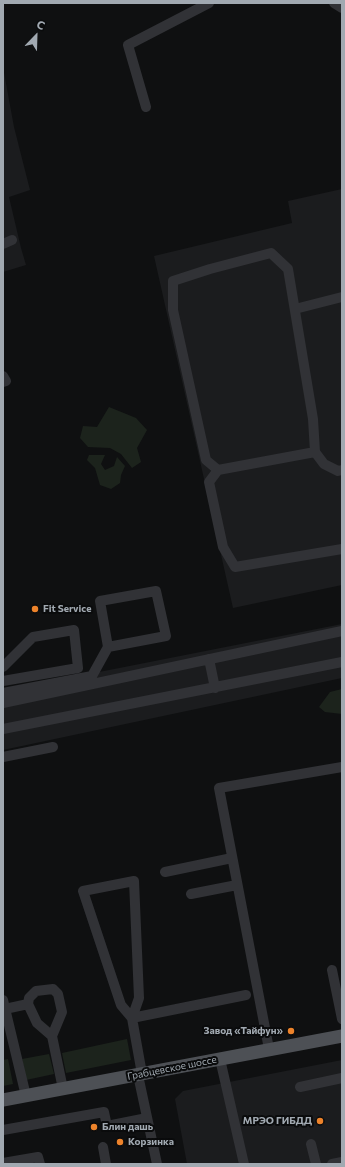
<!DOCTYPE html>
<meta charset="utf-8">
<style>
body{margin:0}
#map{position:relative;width:345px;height:1167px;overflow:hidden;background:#0f1011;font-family:Commissioner,sans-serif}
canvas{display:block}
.frame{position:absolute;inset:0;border:4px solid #a1a9b1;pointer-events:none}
.north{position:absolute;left:16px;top:16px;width:40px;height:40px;-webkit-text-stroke:3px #0a0b0c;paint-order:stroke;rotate:23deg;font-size:11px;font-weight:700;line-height:16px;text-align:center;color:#a1a9b1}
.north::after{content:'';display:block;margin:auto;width:14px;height:18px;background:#a1a9b1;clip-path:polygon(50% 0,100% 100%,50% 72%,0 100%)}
</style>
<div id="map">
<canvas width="345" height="1167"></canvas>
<div class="frame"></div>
<div class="north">С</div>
</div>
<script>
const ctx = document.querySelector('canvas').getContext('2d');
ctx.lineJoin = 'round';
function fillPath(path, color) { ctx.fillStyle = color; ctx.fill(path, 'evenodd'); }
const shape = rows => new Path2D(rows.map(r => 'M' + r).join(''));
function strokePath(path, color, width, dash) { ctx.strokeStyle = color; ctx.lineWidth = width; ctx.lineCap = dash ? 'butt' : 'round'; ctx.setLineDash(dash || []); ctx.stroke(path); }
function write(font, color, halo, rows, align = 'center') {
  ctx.font = font + ' Commissioner,sans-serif'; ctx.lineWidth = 4; ctx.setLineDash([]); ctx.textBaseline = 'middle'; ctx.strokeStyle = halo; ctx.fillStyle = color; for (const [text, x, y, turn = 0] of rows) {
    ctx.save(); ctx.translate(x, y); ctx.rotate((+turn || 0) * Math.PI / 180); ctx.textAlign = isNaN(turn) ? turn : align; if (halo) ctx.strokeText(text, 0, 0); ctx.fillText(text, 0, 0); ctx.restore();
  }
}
fillPath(shape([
 [3,67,14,127,30,190,9,197,21,248,26,265,3,272],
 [342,189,342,585,233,608,154,256,292,223,288,201],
 [342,624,342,678,3,750,3,691],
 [342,1060,342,1164,187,1164,175,1099,183,1091]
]), '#1b1c1e');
fillPath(shape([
 [109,407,136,418,147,430,137,448,141,462,132,468,121,454,110,448,88,447,80,438,83,426,97,427],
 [89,455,105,455,101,464,105,470,114,466,117,457,125,466,121,475,120,483,111,489,100,485,95,468,87,460],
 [342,689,342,714,325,712,319,707,330,692],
 [127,1039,131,1060,66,1073,62,1053],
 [49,1054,54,1074,26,1080,22,1059],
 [8,1059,13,1084,3,1086,3,1060]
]), '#1c231c');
strokePath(shape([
 [334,3,342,8],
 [146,107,128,45,209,3],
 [3,244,12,240],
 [295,309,342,297],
 [3,376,6,381,3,382],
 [315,452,218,470,206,460,173,310,173,281,210,269,271,253,288,269,313,419,315,452,324,464,338,471,342,470],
 [218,470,209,482,223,547,235,567,342,549],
 [209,659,215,688],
 [3,667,33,637,74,630,78,668,3,681],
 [3,693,92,676,108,647,100,601,156,591,166,636,108,647],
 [3,703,342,631],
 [3,729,342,662],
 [3,757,53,747],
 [165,872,232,858],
 [191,894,237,885],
 [332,970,342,1019],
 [53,989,58,994,62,1012,52,1036,37,1023,28,1004,29,998,36,991,53,989],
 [3,1000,26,1096],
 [5,1009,28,1004],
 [52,1036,63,1089],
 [269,1049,219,788,342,767],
 [220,1059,244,1164],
 [142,1074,132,1018,139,998,134,881,83,891,121,1005,132,1018,246,995],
 [138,1075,157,1164],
 [300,1087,342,1078],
 [3,1130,104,1112,107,1126,147,1118],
 [311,1144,316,1164],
 [103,1147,106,1164],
 [3,1163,38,1157,40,1164],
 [332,1164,342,1162]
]), '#313236', 10);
strokePath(shape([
 [3,1100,342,1036]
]), '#4d5055', 13);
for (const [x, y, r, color] of [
 [35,609,4,"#ed832b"],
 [291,1031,4,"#ed832b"],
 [320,1121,4,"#ed832b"],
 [94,1127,4,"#ed832b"],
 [120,1142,4,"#ed832b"]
]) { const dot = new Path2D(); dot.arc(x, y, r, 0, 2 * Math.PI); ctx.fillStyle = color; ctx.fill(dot); strokePath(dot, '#0a0b0c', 1.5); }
write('bold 10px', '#a1a9b1', '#0a0b0c', [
 ["Fit Service",43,609],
 ["Завод «Тайфун»",283,1031,"right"],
 ["МРЭО ГИБДД",312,1121,"right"],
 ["Блин дашь",102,1127],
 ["Корзинка",128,1142]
], 'left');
write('10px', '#a1a9b1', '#0a0b0c', [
 ["Грабцевское шоссе",172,1068,-11]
]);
</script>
